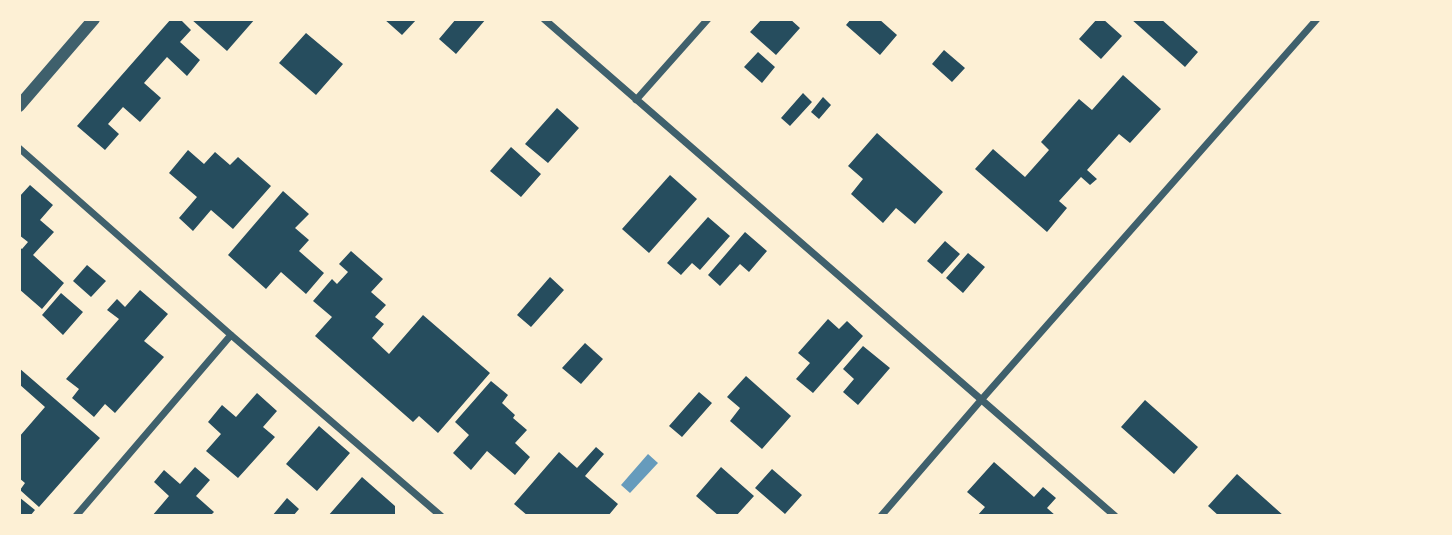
<!DOCTYPE html>
<style>
body{margin:0}
#map{position:relative;width:1452px;height:535px;overflow:hidden;background:#fdf0d5;font-family:Helvetica,sans-serif}
canvas{display:block}
.frame{position:absolute;inset:0;border:21px solid #fdf0d5;pointer-events:none}
</style>
<div id="map">
<canvas width="1452" height="535"></canvas>
<div class="frame"></div>
</div>
<script>
const ctx = document.querySelector('canvas').getContext('2d');
ctx.lineJoin = 'round';
function fillPath(path, color) { ctx.fillStyle = color; ctx.fill(path, 'evenodd'); }
const shape = rows => new Path2D(rows.map(r => 'M' + r).join(''));
function strokePath(path, color, width, dash) { ctx.strokeStyle = color; ctx.lineWidth = width; ctx.lineCap = dash ? 'butt' : 'round'; ctx.setLineDash(dash || []); ctx.stroke(path); }
fillPath(shape([
 [648,454,658,463,630,493,621,485]
]), '#669bbc');
fillPath(shape([
 [171,19,180,19,191,30,180,42,200,60,187,76,167,57,144,83,161,98,140,122,123,107,108,124,119,134,105,150,77,126],
 [191,19,255,19,227,51],
 [384,19,417,19,402,35],
 [456,19,486,19,456,54,439,39],
 [762,19,790,19,800,28,776,55,750,32],
 [851,19,879,19,897,35,880,55,846,25],
 [1097,19,1103,19,1122,36,1101,59,1079,39],
 [1131,19,1161,19,1198,52,1185,67],
 [306,33,343,64,316,95,279,63],
 [944,50,965,68,952,82,932,64],
 [758,52,775,67,762,83,744,67],
 [1123,75,1161,109,1130,143,1119,134,1087,170,1097,179,1090,185,1081,177,1059,201,1067,208,1047,232,975,169,993,149,1025,177,1049,150,1041,142,1079,99,1092,110],
 [803,93,812,102,790,126,781,118],
 [823,97,831,105,819,119,811,112],
 [557,108,579,128,548,163,525,144],
 [877,133,943,192,915,224,896,208,883,223,851,194,863,179,848,166],
 [511,147,541,174,521,197,490,171],
 [188,150,204,164,215,152,230,165,238,157,271,186,233,229,211,210,193,231,179,218,197,197,169,173],
 [670,175,697,199,649,253,622,229],
 [30,185,53,205,40,220,54,232,33,255,64,283,42,309,19,289,19,247,22,249,28,242,19,235,19,197],
 [283,191,309,214,295,228,309,240,299,251,324,273,306,294,281,272,266,289,228,255],
 [708,217,730,236,700,270,692,263,681,275,667,263],
 [745,232,767,251,749,272,740,264,720,286,708,275],
 [945,241,960,254,942,274,927,261],
 [351,251,383,279,371,292,386,305,375,317,384,324,372,338,389,354,423,315,490,373,438,433,419,416,413,422,315,336,332,317,313,301,332,279,337,284,348,272,339,264],
 [968,253,985,267,963,293,946,278],
 [87,265,106,281,91,297,73,281],
 [550,277,564,290,531,327,517,315],
 [140,290,168,314,144,341,164,357,115,413,105,404,94,417,72,398,79,389,66,379,119,319,107,310,117,299,125,307],
 [61,293,83,312,63,335,42,315],
 [828,319,839,329,847,321,863,336,813,393,796,379,810,363,798,353],
 [585,343,603,359,581,384,562,368],
 [863,346,890,368,858,405,843,392,854,379,843,369],
 [19,368,100,438,39,507,20,490,25,483,19,478,19,437,45,407,19,384],
 [746,376,791,416,762,449,730,421,740,408,727,397],
 [491,381,508,395,502,403,515,415,513,418,527,430,515,443,530,457,515,475,487,451,471,470,453,453,469,435,455,422],
 [699,392,712,403,682,437,669,426],
 [257,393,277,411,263,427,275,437,238,478,206,451,221,434,208,422,222,405,236,417],
 [1145,400,1198,447,1174,474,1121,427],
 [319,426,350,453,317,491,286,464],
 [596,447,604,454,585,476,618,504,608,516,528,516,514,504,559,452,577,468],
 [994,462,1034,497,1043,487,1056,498,1047,508,1056,516,977,516,985,507,967,492],
 [195,467,210,480,196,496,214,512,210,516,152,516,169,496,154,482,164,470,180,484],
 [721,467,754,496,736,516,719,516,696,496],
 [772,469,802,495,785,514,755,488],
 [1237,474,1284,516,1219,516,1208,506],
 [362,477,395,506,395,516,328,516],
 [19,497,35,510,30,516,19,516],
 [287,498,299,509,293,516,272,516]
]), '#264d5e');
strokePath(shape([
 [544,19,1115,516],
 [636,100,708,19],
 [19,148,231,335,441,516],
 [76,516,231,335],
 [881,516,982,399,1317,19]
]), '#3f606c', 7);
strokePath(shape([
 [19,106,94,19]
]), '#3f606c', 12);
</script>
